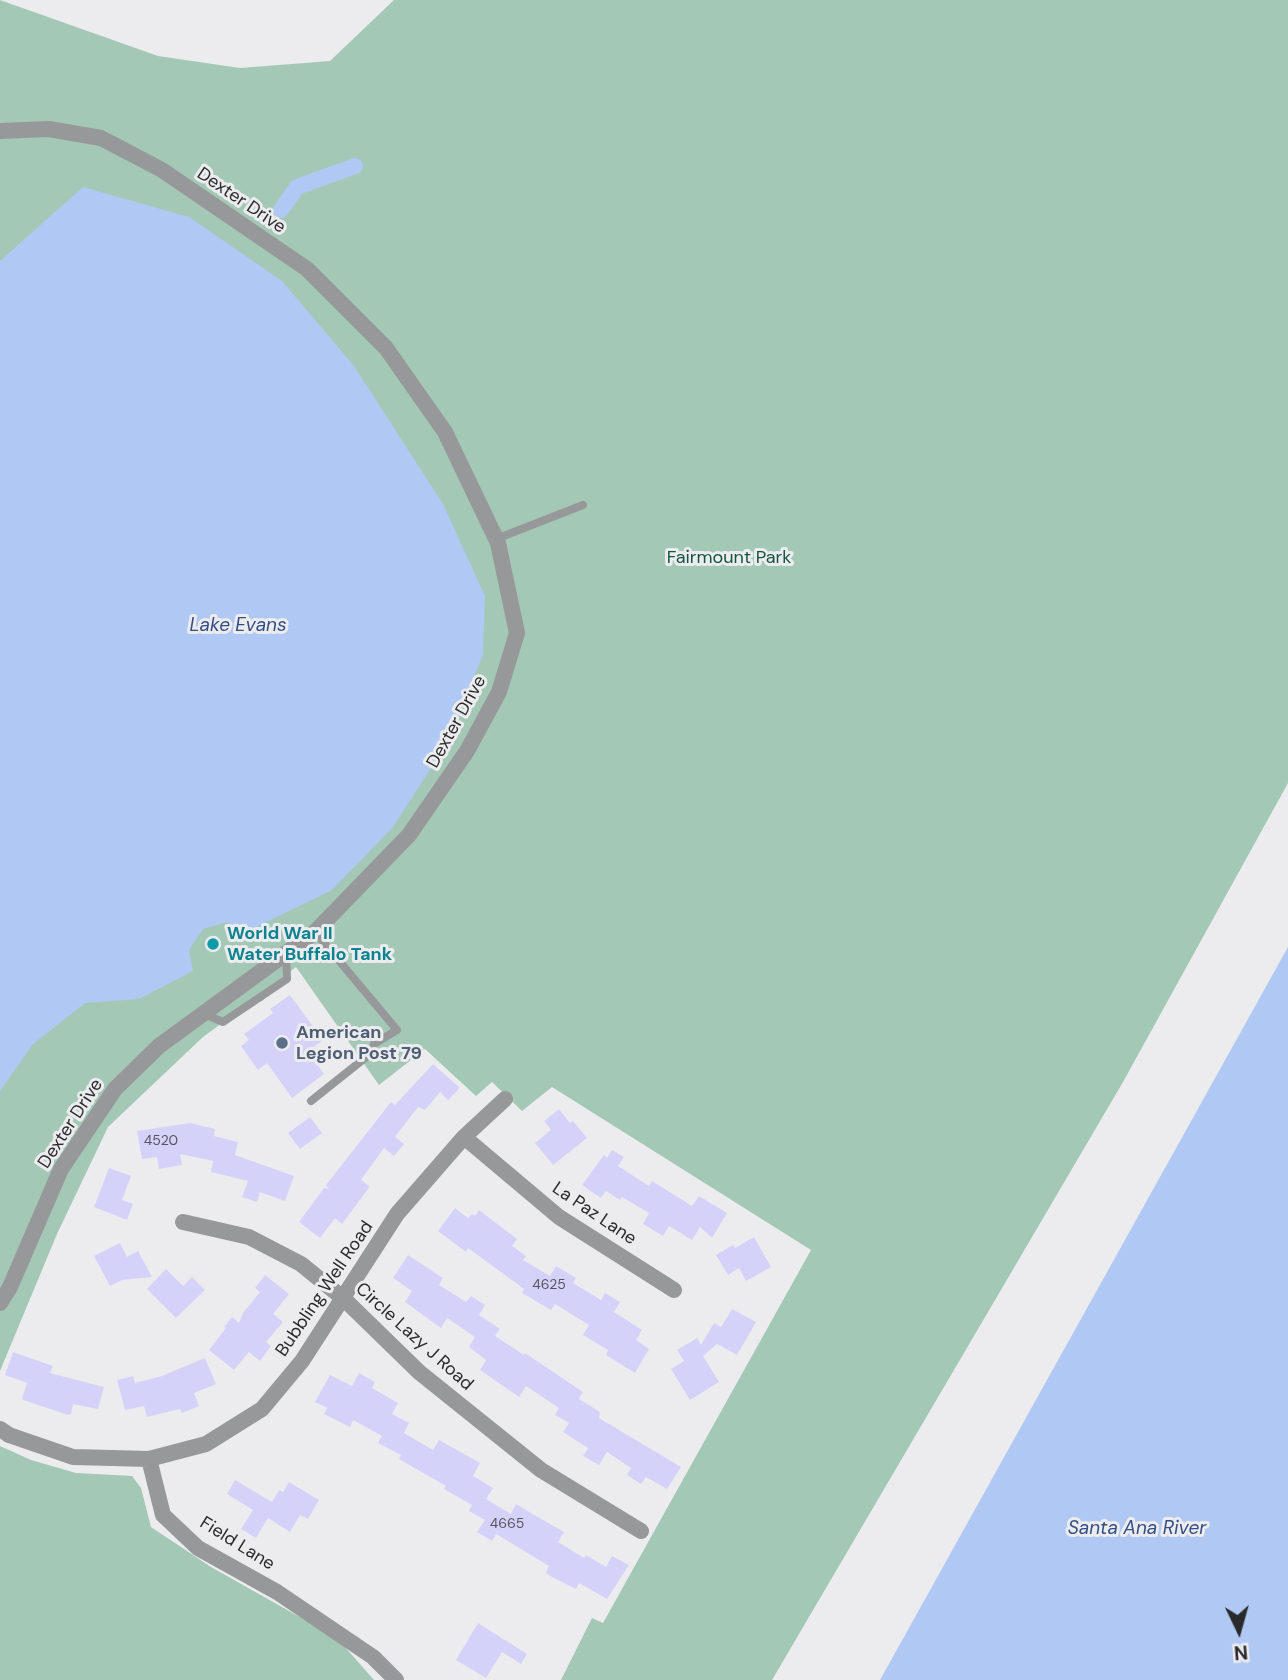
<!DOCTYPE html>
<style>
body{margin:0}
#map{position:relative;width:1288px;height:1680px;overflow:hidden;background:#ececef;font-family:"DM Sans",sans-serif}
canvas{display:block}
.north{position:absolute;left:1204px;top:1596px;width:70px;height:70px;-webkit-text-stroke:5px #ececef;paint-order:stroke;rotate:175deg;font-size:19px;font-weight:700;line-height:28px;text-align:center;color:#2a2a2b}
.north::after{content:'';display:block;margin:auto;width:24px;height:32px;background:#2a2a2b;clip-path:polygon(50% 0,100% 100%,50% 72%,0 100%)}
</style>
<div id="map">
<canvas width="1288" height="1680"></canvas>
<div class="north">N</div>
</div>
<script>
const ctx = document.querySelector('canvas').getContext('2d');
ctx.lineJoin = 'round';
function fillPath(path, color) { ctx.fillStyle = color; ctx.fill(path, 'evenodd'); }
const shape = rows => new Path2D(rows.map(r => 'M' + r).join(''));
function strokePath(path, color, width, dash) { ctx.strokeStyle = color; ctx.lineWidth = width; ctx.lineCap = dash ? 'butt' : 'round'; ctx.setLineDash(dash || []); ctx.stroke(path); }
function write(font, color, halo, rows, align = 'center') {
  ctx.font = font + ' "DM Sans",sans-serif'; ctx.lineWidth = 6; ctx.setLineDash([]); ctx.textBaseline = 'middle'; ctx.strokeStyle = halo; ctx.fillStyle = color; for (const [text, x, y, turn = 0] of rows) {
    ctx.save(); ctx.translate(x, y); ctx.rotate((+turn || 0) * Math.PI / 180); ctx.textAlign = isNaN(turn) ? turn : align; if (halo) ctx.strokeText(text, 0, 0); ctx.fillText(text, 0, 0); ctx.restore();
  }
}
fillPath(shape([
 [0,0,158,56,240,68,330,61,394,0,1288,0,1288,783,1123,1082,772,1680,561,1680,592,1618,603,1623,811,1250,552,1087,522,1111,492,1082,476,1096,425,1049,379,1085,296,967,274,984,274,990,262,1001,248,1004,203,1037,108,1127,57,1234,0,1371],
 [0,1446,31,1460,76,1473,132,1476,141,1488,151,1527,211,1567,337,1638,374,1680,0,1680]
]), '#a4c8b6');
fillPath(shape([
 [83,187,189,217,282,281,354,366,443,504,485,596,483,655,442,751,393,827,332,890,244,933,227,922,203,929,189,950,193,971,139,999,85,1003,33,1044,0,1091,0,261],
 [1288,947,1288,1680,880,1680]
]), '#b0c8f4');
strokePath(shape([
 [281,210,297,187,355,166]
]), '#b0c8f4', 16);
fillPath(shape([
 [290,995,323,1040,308,1051,324,1074,292,1098,267,1063,258,1070,241,1046,249,1040,244,1034,273,1013,270,1009],
 [433,1064,459,1087,458,1090,448,1100,440,1092,425,1110,418,1107,395,1137,404,1144,394,1156,384,1148,361,1180,369,1186,368,1189,342,1224,335,1218,320,1238,299,1222,324,1188,329,1189,326,1185,391,1102,395,1105],
 [559,1109,570,1123,573,1121,587,1138,553,1165,535,1143,551,1130,544,1121],
 [310,1117,322,1133,300,1149,288,1133],
 [190,1123,215,1129,214,1136,238,1142,235,1155,294,1176,285,1201,260,1192,257,1202,242,1197,248,1181,211,1172,213,1161,180,1154,182,1165,159,1169,157,1157,142,1159,137,1131],
 [612,1150,624,1157,618,1166,649,1186,652,1181,692,1206,699,1196,727,1213,712,1238,700,1227,692,1240,669,1226,663,1236,643,1224,649,1213,622,1197,620,1200,606,1191,601,1198,582,1185,604,1155,607,1158],
 [109,1168,131,1176,122,1200,133,1204,127,1220,94,1207],
 [455,1208,468,1218,472,1214,475,1216,479,1210,517,1239,512,1246,526,1256,523,1260,550,1276,556,1266,576,1278,573,1283,601,1300,605,1293,620,1302,614,1312,642,1330,636,1340,649,1349,635,1373,606,1355,608,1350,583,1335,589,1325,555,1304,551,1310,522,1293,524,1289,468,1248,466,1252,438,1231],
 [754,1237,771,1267,746,1281,739,1268,728,1275,716,1255,733,1245,735,1248],
 [120,1243,127,1257,138,1251,152,1277,122,1280,110,1286,94,1256],
 [408,1255,443,1278,439,1285,466,1302,471,1296,485,1305,479,1315,500,1329,495,1336,524,1355,525,1353,583,1392,579,1399,600,1412,599,1418,681,1467,667,1489,646,1477,641,1484,627,1475,631,1468,607,1452,599,1465,583,1456,588,1448,563,1432,569,1423,555,1415,559,1408,526,1386,519,1397,480,1370,486,1360,469,1347,475,1337,447,1318,441,1328,405,1302,412,1291,393,1278],
 [166,1269,183,1286,192,1277,205,1290,176,1318,147,1289],
 [265,1275,289,1294,273,1314,283,1322,266,1342,271,1346,260,1361,249,1352,234,1370,209,1350,226,1328,224,1327,232,1317,239,1323,243,1313,260,1292,255,1288],
 [732,1309,756,1322,737,1355,717,1344,703,1356,719,1382,690,1400,671,1369,684,1361,677,1350,697,1338,701,1345,714,1323,721,1327],
 [13,1352,53,1366,50,1373,104,1387,98,1409,73,1404,71,1414,68,1415,23,1400,22,1398,27,1383,5,1375],
 [205,1358,216,1384,194,1393,199,1406,182,1413,180,1409,147,1417,144,1406,125,1410,117,1380,133,1376,135,1383,162,1376],
 [359,1373,375,1382,372,1388,398,1403,392,1414,409,1423,404,1433,433,1450,439,1440,480,1463,473,1476,493,1488,486,1499,511,1514,516,1504,536,1516,564,1532,558,1542,584,1558,586,1555,606,1567,612,1556,629,1565,607,1599,579,1583,576,1589,552,1577,546,1573,549,1566,496,1534,492,1541,477,1532,485,1520,469,1511,472,1505,444,1489,446,1486,399,1459,401,1455,378,1443,382,1436,353,1420,350,1427,324,1414,327,1408,315,1402,330,1375,352,1386],
 [235,1480,272,1502,279,1490,283,1492,289,1482,319,1500,308,1519,300,1515,290,1532,268,1518,256,1538,241,1529,253,1510,227,1494],
 [478,1623,527,1654,521,1664,502,1652,486,1678,456,1660]
]), '#d5d2fa');
strokePath(shape([
 [496,539,583,505],
 [202,1013,223,1022,287,979,286,952],
 [311,1101,370,1054,374,1044,397,1030,315,932]
]), '#979899', 8);
strokePath(shape([
 [0,131,49,129,101,138,162,170,307,269,386,348,445,432,498,543,517,633,499,692,467,751,409,835,315,932,159,1046,115,1089,61,1169,10,1287,0,1303],
 [464,1137,559,1217,674,1290],
 [183,1222,249,1237,301,1264,344,1299,419,1372,541,1470,641,1531],
 [0,1429,9,1435,73,1457,149,1459,163,1515,198,1548,277,1592,373,1657,396,1680],
 [149,1459,206,1444,262,1409,302,1361,397,1214,464,1137,505,1099]
]), '#979899', 16);
for (const [x, y, r, color] of [
 [213,944,7,"#0f9aa8"],
 [282,1043,7,"#5c6f8a"]
]) { const dot = new Path2D(); dot.arc(x, y, r, 0, 2 * Math.PI); ctx.fillStyle = color; ctx.fill(dot); strokePath(dot, '#ececef', 2.5); }
write('14px', '#55545f', null, [
 ["4520",161,1141],
 ["4625",549,1285],
 ["4665",507,1524]
]);
write('18px', '#2a2a2b', '#ececef', [
 ["Dexter Drive",241,201,34],
 ["Dexter Drive",457,722,-61],
 ["Dexter Drive",71,1124,-57],
 ["La Paz Lane",594,1214,34],
 ["Bubbling Well Road",325,1289,-56],
 ["Circle Lazy J Road",414,1337,42],
 ["Field Lane",237,1544,32]
]);
write('18px', '#11553c', '#ececef', [
 ["Fairmount Park",729,558]
]);
write('bold 18px', '#0d838f', '#ececef', [
 ["World War II",227,934],
 ["Water Buffalo Tank",227,955]
], 'left');
write('bold 18px', '#4e5e75', '#ececef', [
 ["American",296,1033],
 ["Legion Post 79",296,1054]
], 'left');
write('italic 19px', '#324e85', '#ececef', [
 ["Lake Evans",238,626],
 ["Santa Ana River",1137,1529]
]);
</script>
